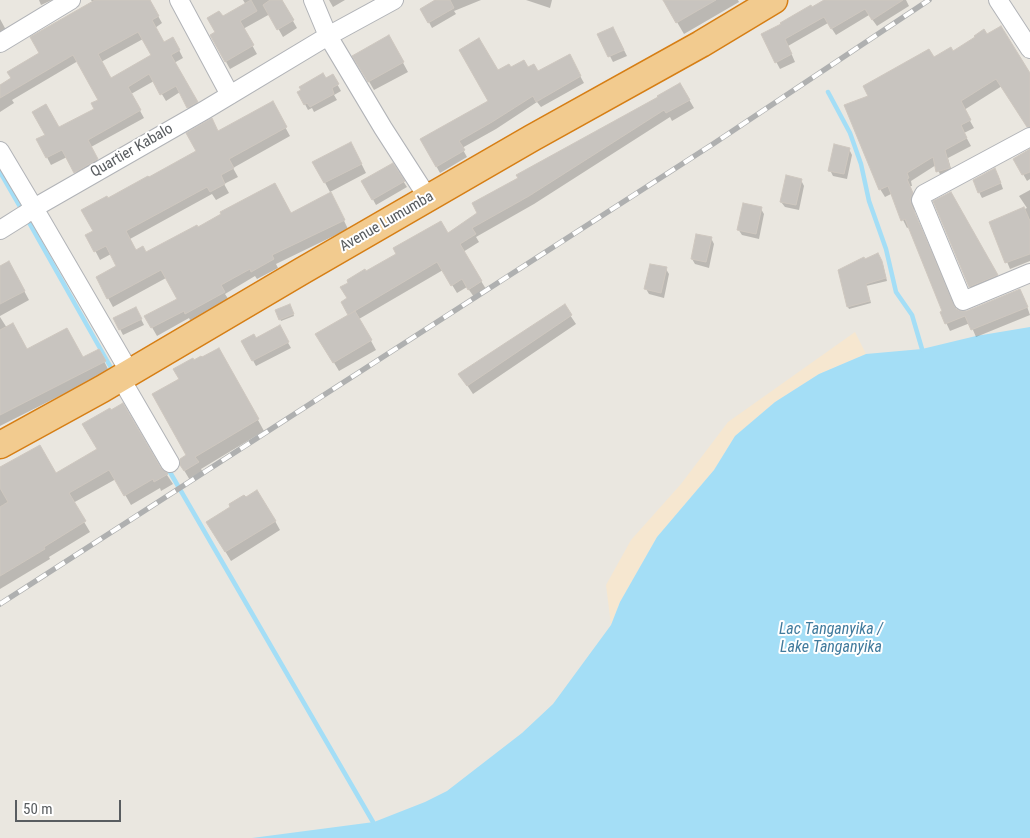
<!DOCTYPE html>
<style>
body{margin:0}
#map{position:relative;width:1030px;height:838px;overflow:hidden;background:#eae7e0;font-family:"Roboto Condensed",sans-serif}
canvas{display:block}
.scale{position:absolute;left:15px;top:800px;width:106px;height:22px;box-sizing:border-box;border:2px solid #595d60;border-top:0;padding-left:6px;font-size:15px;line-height:18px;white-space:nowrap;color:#595d60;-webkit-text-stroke:4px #fff;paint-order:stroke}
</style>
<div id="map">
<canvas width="1030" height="838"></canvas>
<div class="scale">50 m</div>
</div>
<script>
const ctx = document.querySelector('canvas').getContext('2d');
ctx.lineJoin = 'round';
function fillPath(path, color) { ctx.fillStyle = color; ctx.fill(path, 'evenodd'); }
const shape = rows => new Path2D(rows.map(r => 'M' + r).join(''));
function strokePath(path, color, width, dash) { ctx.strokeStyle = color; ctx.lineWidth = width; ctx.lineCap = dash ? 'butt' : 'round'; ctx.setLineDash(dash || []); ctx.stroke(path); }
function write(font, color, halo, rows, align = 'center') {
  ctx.font = font + ' "Roboto Condensed",sans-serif'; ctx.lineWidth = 4; ctx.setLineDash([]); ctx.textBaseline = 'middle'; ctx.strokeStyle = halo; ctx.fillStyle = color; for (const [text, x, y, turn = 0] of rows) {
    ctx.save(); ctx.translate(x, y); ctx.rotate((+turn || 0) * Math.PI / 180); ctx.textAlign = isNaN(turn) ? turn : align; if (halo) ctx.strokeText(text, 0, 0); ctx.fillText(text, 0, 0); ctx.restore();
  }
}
fillPath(shape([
 [855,332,866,354,819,374,775,402,735,436,714,470,657,537,620,602,611,625,606,585,631,540,681,484,728,422]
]), '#f6e7d0');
fillPath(shape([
 [1030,327,1030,838,252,838,374,822,425,802,447,791,522,733,553,704,611,625,620,602,657,537,714,470,735,436,775,402,819,374,866,354,922,349,976,336]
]), '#a4def6');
fillPath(shape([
 [39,0,52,0,41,5],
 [91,0,149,0,162,23,155,28,163,43,177,46,183,58,174,63,201,109,192,114,180,92,166,101,154,81,131,94,144,118,91,147,101,167,80,179,67,157,51,165,38,140,96,109,100,100,78,61,12,100,14,103,0,112,0,86,13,79,41,54,93,3],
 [143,39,153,56,111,80,101,62],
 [243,0,281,0,297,28,283,37,270,14,243,29,257,54,230,69,211,35,216,32,222,18,246,5],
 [329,0,345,0,333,7],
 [437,0,481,0,454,11,456,14,432,28,422,9],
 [526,0,552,0,550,8],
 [664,0,738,0,739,2,684,34],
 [826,0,906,0,909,6,877,26,869,15,836,35,828,23,788,46,795,62,780,69,762,35],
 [0,19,6,30,0,33],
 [616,34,627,56,613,62,599,35],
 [389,37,408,72,374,90,354,56],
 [953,53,1030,75,1030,131,1002,86,964,110,974,128,964,133,971,146,948,158,953,176,942,179,936,165,911,181,912,186,910,186,916,201,914,208,915,213,957,311,967,312,1020,290,1024,298,1030,315,976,337,970,323,950,331,941,312,943,312,909,227,907,228,903,220,891,194,885,197,880,189,870,96,934,59],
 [569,56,584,83,541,107,537,102,496,129,462,148,467,157,440,173,422,140,489,101,497,72,511,69,528,69,538,73],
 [332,75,341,91,334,95,337,100,314,112,312,108,308,110,299,93],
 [680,84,694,108,672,121,670,117,534,204,476,237,479,242,463,252,486,289,474,297,467,287,457,293,443,270,359,319,376,350,339,371,317,334,350,315,342,302,348,299,366,273,447,234],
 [272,103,290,136,233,168,238,177,224,184,229,193,216,200,212,194,130,239,136,251,146,253,198,228,291,214,335,202,348,229,276,264,278,268,257,279,255,276,225,294,229,300,191,322,189,318,157,336,146,317,179,299,166,278,113,307,97,278,118,267,111,254,100,260,87,235,94,231,107,200,198,151,218,132],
 [849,149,852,155,847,179,833,176,830,170],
 [1030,150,1030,179,1027,181,1015,160],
 [356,153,366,173,330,192,314,162],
 [393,165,407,187,376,205,363,181],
 [998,175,1003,189,982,198,979,192],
 [801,180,804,186,799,210,785,207,781,202],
 [1030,190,1030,261,1010,269,991,223,1027,208,1019,196],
 [951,193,1001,282,974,293,970,287],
 [761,209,764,214,759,239,742,235,738,229],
 [711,238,714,244,709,268,695,264,692,259],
 [865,260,883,265,887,281,866,286,871,303,849,309,848,307],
 [0,268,14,272,29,300,0,316],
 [666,269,669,274,664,298,649,294,646,289],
 [564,306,576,324,473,394,465,382],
 [291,308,294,316,281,321,280,319],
 [139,315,144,325,123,335,115,319],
 [0,317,7,328,27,351,82,359,99,351,109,371,0,426],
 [279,327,291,348,256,366,243,342,256,340],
 [219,349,264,431,201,469,204,474,191,482,181,465,188,455,180,380,194,361],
 [98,450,160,469,167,475,173,484,161,491,160,488,131,505,116,479,73,503,90,532,49,557,50,559,0,589,0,470,55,475],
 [275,521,280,530,231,561,213,531]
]), '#0003');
strokePath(shape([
 [828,92,850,133,861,164,869,201,886,249,896,292,912,315,922,349],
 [0,172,23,212],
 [27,219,114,373],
 [167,467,373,822]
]), '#a4def6', 4.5);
const building = shape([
 [95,0,150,0,159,16,152,20,164,42,173,37,180,50,171,55,198,102,187,108,176,86,160,95,149,74,128,87,141,110,88,140,98,159,74,173,62,150,46,158,36,139,45,135,32,112,46,104,59,127,94,109,91,103,98,100,73,55,0,98,0,85,11,78,7,72,39,53,30,37,95,0],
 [138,32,151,55,111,78,98,54,138,32],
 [251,0,257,11,240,21,254,45,225,62,210,35,215,32,207,18,219,11,223,16,251,0],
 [270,0,282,0,294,20,277,30,263,5,270,0],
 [435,0,450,0,454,8,428,23,420,9,435,0],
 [663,0,716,0,676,23,663,0],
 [824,0,903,0,872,20,865,9,831,29,824,17,785,39,792,54,775,63,761,34,781,24,780,23,811,5,812,7,824,0],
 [1001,26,1030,73,1030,126,1027,127,996,79,961,101,971,120,961,125,967,138,945,150,950,168,936,172,933,157,907,173,909,178,907,179,913,193,910,199,911,204,956,309,961,311,967,311,1020,289,1028,307,971,330,965,316,945,324,940,312,942,311,905,219,901,221,888,186,879,190,844,105,868,96,863,86,929,49,934,57,951,47,953,51,975,37,974,36,984,29,987,34,1001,26],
 [613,27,624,50,608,57,597,34,613,27],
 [389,35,404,62,368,82,352,56,389,35],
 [479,38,498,70,509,64,511,67,524,60,528,67,534,64,538,71,570,54,581,76,536,102,533,96,492,122,459,141,465,150,436,167,420,139,488,101,459,50,479,38],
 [323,73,326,78,333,74,339,84,332,88,334,94,310,107,307,103,304,105,297,92,301,90,299,87,323,73],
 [680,83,690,100,666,113,664,110,529,196,472,228,476,234,460,244,482,281,468,290,462,279,451,286,437,262,348,315,341,302,347,298,340,287,348,283,347,280,365,269,366,271,396,254,393,248,441,221,448,233,477,213,472,203,518,178,516,175,658,97,657,96,680,83],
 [273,101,287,127,229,159,234,168,221,175,225,184,210,192,207,187,126,231,136,250,143,246,146,252,197,225,198,227,221,214,220,212,275,183,291,213,331,192,345,220,272,255,274,259,251,272,250,269,221,285,225,292,185,314,184,311,151,328,144,316,177,299,161,270,107,299,96,277,116,266,106,246,94,252,85,235,93,231,81,210,107,196,108,198,148,176,149,177,196,151,186,133,212,118,218,131,273,101],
 [351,142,362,164,324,183,312,162,351,142],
 [834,144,850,148,844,174,828,171,834,144],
 [1030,149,1030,172,1022,175,1013,159,1030,149],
 [393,163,405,181,372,200,361,181,393,163],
 [995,168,1001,183,978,193,973,180,995,168],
 [786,175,802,179,796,205,780,202,786,175],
 [951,192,998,275,969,287,933,201,951,192],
 [743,203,762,207,756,234,737,230,743,203],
 [1024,207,1030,221,1030,254,1005,263,989,222,1024,207],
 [696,234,712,237,706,262,691,259,696,234],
 [878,253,882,261,886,278,866,284,870,301,847,307,838,270,864,257,865,259,878,253],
 [9,261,25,291,0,304,0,266,9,261],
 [650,264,667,267,661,293,644,289,650,264],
 [290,304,294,314,279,320,275,310,290,304],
 [565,304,572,315,467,386,458,374,565,304],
 [136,307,142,319,119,330,113,318,136,307],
 [355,311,372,340,333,363,315,334,355,311],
 [13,323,27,349,67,328,83,357,99,349,106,361,0,415,0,330,13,323],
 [280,325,289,342,252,361,241,341,254,334,256,338,280,325],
 [219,348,259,419,195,457,199,462,184,471,180,465,180,459,186,455,152,394,179,379,173,369,193,358,194,360,201,356,202,357,219,348],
 [123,403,161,468,168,474,154,482,153,479,124,496,109,470,69,493,86,521,44,547,45,549,0,576,0,507,8,502,0,488,0,467,40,445,56,473,97,449,82,424,110,408,111,410,123,403],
 [257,490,276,521,225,552,206,522,230,507,229,504,244,495,246,497,257,490]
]);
fillPath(building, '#c8c4bf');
strokePath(building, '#cec7bf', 1);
const minor = shape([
 [179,0,230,95],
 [313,0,328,36,383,128,428,198],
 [998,0,1030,49],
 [0,43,71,0],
 [1030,137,924,194,921,200,963,301,1030,273],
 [0,151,34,208,24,215,0,230],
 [129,371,34,208,205,110,328,36,394,0],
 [120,377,170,463]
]);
const highway = shape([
 [0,445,102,389,302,271,532,138,701,44,774,0]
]);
strokePath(minor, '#b1b3b7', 20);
strokePath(highway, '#d67e14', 29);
strokePath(minor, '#fff', 18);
strokePath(highway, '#f2cb8f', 26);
const rail = shape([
 [0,604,713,144,929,0]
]);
strokePath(rail, '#afb0b0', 5.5);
strokePath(rail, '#fff', 4, [11]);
write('15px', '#595d60', '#fff', [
 ["Quartier Kabalo",132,151,-30],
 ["Avenue Lumumba",387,222,-30]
]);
write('italic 16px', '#417b9d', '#fff', [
 ["Lac Tanganyika /",831,630],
 ["Lake Tanganyika",831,648]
]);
</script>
